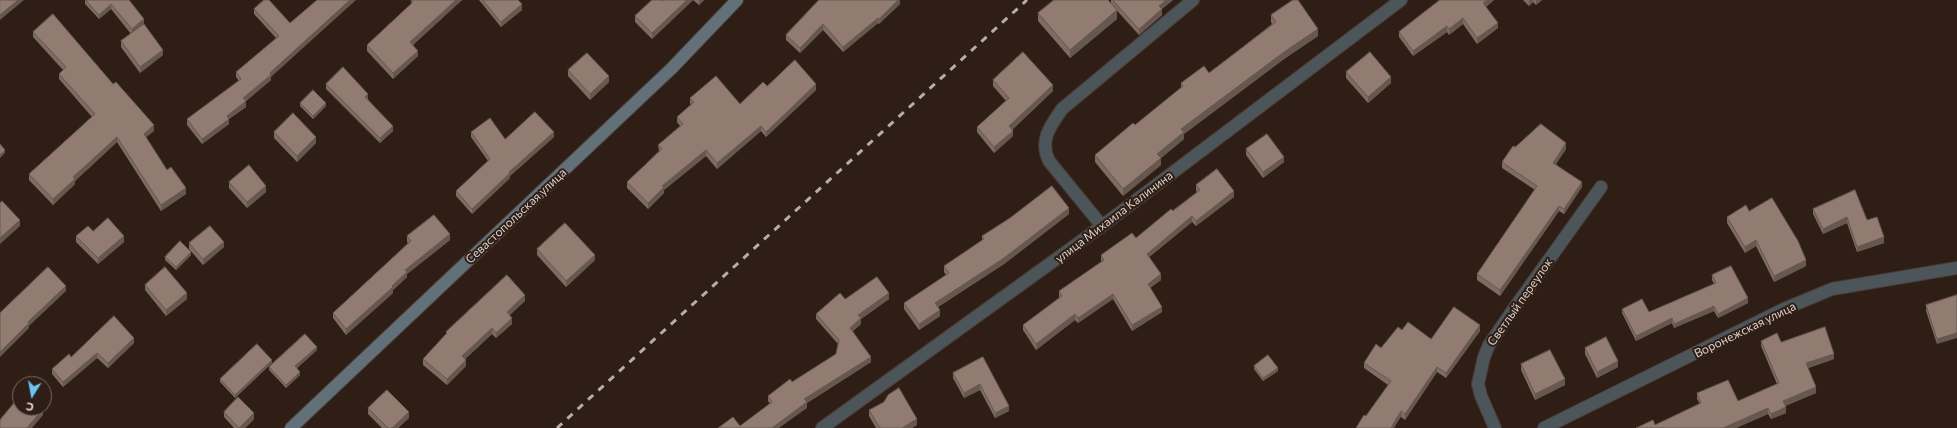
<!DOCTYPE html>
<meta charset="utf-8">
<style>
body{margin:0}
#map{position:relative;width:1957px;height:428px;overflow:hidden;background:#2f1e15;font-family:Commissioner,sans-serif}
canvas{display:block}
.north{position:absolute;left:12px;top:376px;width:40px;height:40px;box-sizing:border-box;background:#2f1e15;border:1px solid #75665e;border-radius:50%;rotate:191deg;font-size:11px;font-weight:700;line-height:16px;text-align:center;color:#ddd1cb}
.north::after{content:'';display:block;margin:auto;width:14px;height:18px;background:#69c4f1;clip-path:polygon(50% 0,100% 100%,50% 72%,0 100%)}
</style>
<div id="map">
<canvas width="1957" height="428"></canvas>
<div class="north">С</div>
</div>
<script>
const ctx = document.querySelector('canvas').getContext('2d');
ctx.lineJoin = 'round';
function strokePath(path, color, width, dash) { ctx.strokeStyle = color; ctx.lineWidth = width; ctx.lineCap = dash ? 'butt' : 'round'; ctx.setLineDash(dash || []); ctx.stroke(path); }
function fill(path, color) { ctx.fillStyle = color; ctx.fill(path, 'evenodd'); }
function drawText(font, color, halo, rows, align = 'center') {
  ctx.font = font + ' Commissioner,sans-serif'; ctx.lineWidth = 4; ctx.setLineDash([]); ctx.textBaseline = 'middle'; ctx.strokeStyle = halo; ctx.fillStyle = color; for (const [text, x, y, turn = 0] of rows) {
    ctx.save(); ctx.translate(x, y); ctx.rotate((+turn || 0) * Math.PI / 180); ctx.textAlign = isNaN(turn) ? turn : align; if (halo) ctx.strokeText(text, 0, 0); ctx.fillText(text, 0, 0); ctx.restore();
  }
}
const street = new Path2D(`
 M1102,226L1049,161C1039,141 1050,126 1062,109L1193,0
 M822,428L1102,226L1401,0
 M1495,428L1481,396L1478,384L1484,357L1489,345L1515,307L1601,187
 M1544,428L1784,309L1832,289L1957,268`);
const secondary = new Path2D(`
 M291,428L672,68L737,0`);
const rail = new Path2D(`
 M557,428L1027,0`);
const wall = new Path2D(`
 M85,0H129L144,23L140,27L163,55L140,73L121,47V41L131,34L111,9L99,19L85,4Z
 M462,0L413,45L418,56L393,79L367,51V45L411,4V1Z
 M479,0H518L522,10L501,27Z
 M663,0H693L652,39L635,22V16Z
 M693,0H704L699,5Z
 M900,0V4L879,24L878,23L843,52L823,30L800,53L786,40V35Z
 M1111,0H1173L1162,9V15L1139,35L1111,4Z
 M1440,0H1494L1486,7L1498,28L1477,44L1463,24L1449,35L1447,32L1413,56L1399,37V32Z
 M1523,0H1542L1536,5L1533,2L1529,6Z
 M254,9L290,23L271,77V80L246,101V107L229,119V124L202,144L187,125V119L239,81L236,77V72L276,38L254,14Z
 M1038,13L1117,19L1070,58L1038,21Z
 M1271,15L1318,36L1284,59L1184,134V139L1161,158V165L1123,196L1095,162V155L1135,125L1181,88V83L1209,73L1272,24L1271,22Z
 M33,32L154,131L146,137L167,170L186,194L161,211L117,142L75,181V184L53,205L29,180V174L92,117L59,79V74L63,70L33,37Z
 M568,70L609,82L590,100L568,76Z
 M1346,72L1391,83L1368,103L1346,78Z
 M993,80L1053,91L1012,130L1013,136L994,153L977,132V127L1006,101L993,86Z
 M326,84L368,98V99L393,131L380,143L326,89Z
 M767,86L816,90L766,137L761,131L717,169L706,156L664,190V193L648,209L627,188V182L659,151L658,145L680,126L677,122V117L691,105L690,103V98L740,104Z
 M300,103L326,106L313,119L300,106Z
 M274,132L316,143L297,162L274,138Z
 M471,132L505,139L554,137L510,176V178L472,214L456,196V191L488,161L471,137Z
 M1515,147L1566,149L1556,164L1582,187L1564,214L1559,211L1500,296L1477,280V274L1535,190L1502,168V162Z
 M1246,149L1284,162L1263,178L1246,155Z
 M229,182L266,192L247,208L229,188Z
 M1196,185L1234,197L1196,226L1192,222L1149,257L1161,280L1150,288L1162,312L1132,331L1113,299L1078,323L1075,320L1036,350L1023,330V325L1060,297H1059V291L1102,262L1101,260V255L1136,238L1197,192L1196,191Z
 M1813,209L1867,220L1884,243L1857,252L1847,223L1823,234L1813,214Z
 M1749,211L1806,266L1774,282L1756,246L1745,253L1727,223V217Z
 M1069,214L1004,264L938,307L940,316L919,330L904,309V303L946,275L944,272V266L982,240V236Z
 M93,231L124,242L98,264L76,242V236Z
 M407,236L450,240L407,274V277L393,290V293L346,335L333,318V313L408,243L407,242Z
 M189,243L224,247L203,265L189,249Z
 M537,249L595,260L566,287L537,255Z
 M191,255L176,270L165,260V257Z
 M1712,275L1748,303L1718,318L1714,311L1674,328L1672,323L1636,341L1622,313V309L1649,312L1714,284L1712,280Z
 M145,285L187,299L166,316L145,290Z
 M1957,295L1937,344L1926,311V305Z
 M845,299H889L861,319V324L853,331L871,362L807,403V408L740,426L770,404L768,401V396L792,382L836,354L838,344L816,319V314Z
 M525,301L509,315L512,324L496,338L492,334L465,359L466,366L447,385L423,365V359L446,334V332Z
 M1402,330L1431,339L1480,331L1446,378L1437,372L1405,420L1401,417L1366,416L1388,385L1364,368V363Z
 M1761,341L1781,342L1834,359L1808,368L1816,393L1785,406L1786,413L1771,419L1768,414L1736,428H1636L1655,425L1700,404L1697,399V393L1738,401L1777,384L1761,346Z
 M134,343L108,368L97,358L63,387L52,374V369L71,357Z
 M1585,348L1618,367L1597,378L1585,354Z
 M317,350L297,368L300,375L286,388L269,370V367Z
 M983,357L1009,411L995,418L980,390L964,398L953,378V373Z
 M272,363L235,398L220,382V379Z
 M1521,364L1565,385L1535,400L1521,370Z
 M1254,366L1278,371L1263,381L1254,369Z
 M368,408L409,418L398,428H382L368,414Z
 M869,410L917,425L912,428H876L869,416Z
 M224,412L254,419L245,428H234L224,417Z`);
const shadedWall = new Path2D(`
 M18,0H24L0,20V15Z
 M350,0H356L271,77V80L246,101V107L229,119V124L202,144V139L243,98Z
 M456,0H462L410,47V42Z
 M687,0H693L652,39V33Z
 M699,0H704L699,5Z
 M898,0H900V4L879,24V19Z
 M1166,0H1173L1159,11V6Z
 M1487,0H1494L1483,9V3Z
 M1529,0H1533V2L1529,6Z
 M1536,0H1542L1536,5Z
 M111,4V9L99,19V15Z
 M522,4V10L501,27V22Z
 M1162,9V15L1139,35V29Z
 M1117,10V19L1070,58V50Z
 M878,18V23L843,52V47Z
 M1463,18V24L1449,35V29Z
 M144,19V23L132,34V29Z
 M1498,23V28L1477,44V38Z
 M823,24V30L800,53V48Z
 M1447,26V32L1413,56V51Z
 M1318,29V36L1284,59L1184,134V139L1161,158V165L1123,196V189L1181,129L1284,52Z
 M163,50V55L140,73V67Z
 M418,51V56L393,79V73Z
 M609,76V82L590,100V94Z
 M1391,77V83L1368,103V97Z
 M816,84V90L766,137V132Z
 M1053,85V91L1009,132V126Z
 M368,94V98L365,101V97Z
 M326,103V106L313,119V116Z
 M154,125V131L144,139V134Z
 M393,126V131L380,143V138Z
 M761,126V131L717,169V163Z
 M1013,131V136L994,153V147Z
 M554,132V137L510,176V178L472,214V209L509,172Z
 M117,137V142L75,181V184L53,205V199L73,177Z
 M316,137V143L297,162V156Z
 M1566,143V149L1553,168V163Z
 M5,150V153L0,158V155Z
 M706,150V156L664,190V193L648,209V203L662,186Z
 M1284,157V162L1263,178V172Z
 M1582,182V187L1564,214V209Z
 M266,186V192L247,208V202Z
 M186,188V194L161,211V205Z
 M1234,191V197L1196,226V221Z
 M1559,206V211L1500,296V290Z
 M1069,208V214L1004,264L935,309V303Z
 M1192,216V222L1147,259V254Z
 M1847,217V223L1823,234V229Z
 M20,220V226L0,244V238Z
 M450,234V240L407,274V277L393,290V293L346,335V329L405,270Z
 M124,236V242L98,264V258Z
 M1884,237V243L1857,252V247Z
 M1756,240V246L1745,253V247Z
 M224,242V247L203,265V259Z
 M191,252V255L176,270V267Z
 M595,255V260L566,287V281Z
 M1806,260V266L1774,282V276Z
 M1161,274V280L1148,289V284Z
 M66,286V291L29,326V328L0,357V352L28,322Z
 M187,293V299L166,316V310Z
 M889,293V299L861,319V324L850,333V328L858,315Z
 M1113,294V299L1078,323V318Z
 M525,295V301L507,318V312Z
 M1748,298V303L1718,318V314Z
 M1714,306V311L1674,328V324Z
 M1162,307V312L1132,331V325Z
 M940,310V316L919,330V324Z
 M1075,314V320L1036,350V344Z
 M512,318V324L496,338V333Z
 M1672,318V323L1636,341V336Z
 M1480,325V331L1446,378V373Z
 M492,328V334L462,362V356Z
 M1957,333V338L1937,344V339Z
 M134,338V343L108,368V363Z
 M317,347V350L295,370V366Z
 M97,353V358L63,387V382Z
 M1834,354V359L1806,369V363Z
 M871,357V362L807,403V408L779,428H772L804,399Z
 M272,360V363L235,398V395Z
 M466,360V366L447,385V379Z
 M1618,361V367L1597,378V372Z
 M1437,367V372L1405,420V414Z
 M1278,368V371L1263,381V378Z
 M300,372V375L286,388V385Z
 M1565,379V385L1535,400V394Z
 M980,384V390L964,398V393Z
 M1816,387V393L1783,407V401Z
 M1009,406V411L995,418V413Z
 M1786,407V413L1771,419V414Z
 M1768,408V414L1736,428H1723Z
 M43,409V415L32,428H27Z
 M1401,411V417L1394,428H1391Z
 M409,412V418L398,428H392Z
 M254,413V419L245,428H239Z
 M917,419V425L912,428H902Z`);
const building = new Path2D(`
 M0,0H18L0,15Z
 M86,0H129L144,19L132,29L111,4L99,15Z
 M264,0H269L290,23L317,0H350L270,73L271,75L243,98L246,101L227,116L229,119L202,139L187,119L241,79L236,72L279,36L254,9Z
 M412,0H456L410,42L418,51L393,73L367,45L413,2L411,1Z
 M483,0H518L522,4L501,22Z
 M652,0H662L663,1V0H687L652,33L635,16Z
 M819,0H898L879,19L878,18L843,47L823,24L800,48L786,35Z
 M1054,0H1108L1117,10L1070,50L1038,13Z
 M1113,0H1166L1159,6L1162,9L1139,29Z
 M1293,0H1298L1318,29L1284,52L1181,129L1184,132L1157,154L1161,158L1123,189L1095,155L1133,123L1135,125L1183,86L1181,83L1204,66L1209,73L1276,22L1271,15Z
 M1440,0H1487L1483,3L1498,23L1477,38L1463,18L1449,29L1447,26L1413,51L1399,32Z
 M53,14L113,84L116,82L154,125L144,134L167,170L171,167L186,188L161,205L117,137L73,177L75,179L53,199L29,174L95,114L59,74L66,67L33,32Z
 M144,24L163,50L140,67L121,41Z
 M1023,52L1053,85L1009,126L1013,131L994,147L977,127L1009,98L993,80Z
 M1370,52L1391,77L1368,97L1346,72Z
 M587,53L609,76L590,94L568,70Z
 M795,60L816,84L766,132L761,126L717,163L706,150L662,186L664,187L648,203L627,182L662,149L658,145L683,124L677,117L694,102L690,98L716,76L740,104L763,82L767,86Z
 M343,67L368,94L365,97L393,126L380,138L326,84Z
 M313,90L326,103L313,116L300,103Z
 M535,112L554,132L509,172L510,173L472,209L456,191L490,159L471,132L490,118L505,139Z
 M293,113L316,137L297,156L274,132Z
 M1541,124L1566,143L1553,163L1582,182L1564,209L1559,206L1500,290L1477,274L1537,186L1502,162L1513,146L1515,147Z
 M1267,134L1284,157L1263,172L1246,149Z
 M0,144L5,150L0,155Z
 M249,165L266,186L247,202L229,182Z
 M1217,169L1234,191L1196,221L1192,216L1147,254L1161,274L1148,284L1162,307L1132,325L1113,294L1078,318L1075,314L1036,344L1023,325L1062,296L1059,291L1104,260L1101,255L1132,233L1136,238L1171,209L1173,211L1200,190L1196,185Z
 M1052,186L1069,208L1004,258L935,303L940,310L919,324L904,303L949,273L944,266L984,239L982,236L1010,218Z
 M1855,190L1867,220L1877,217L1884,237L1857,247L1847,217L1823,229L1813,209Z
 M1772,198L1798,241L1806,260L1774,276L1756,240L1745,247L1727,217L1746,205L1749,211Z
 M2,201L20,220L0,238V203Z
 M434,215L450,234L405,270L407,272L392,286L393,287L346,329L333,313L411,241L407,236Z
 M108,218L124,236L98,258L76,236L88,226L93,231Z
 M565,223L595,255L566,281L537,249Z
 M210,226L224,242L203,259L189,243Z
 M180,241L191,252L176,267L165,257Z
 M1731,266L1748,298L1718,314L1714,306L1674,324L1672,318L1636,336L1622,309L1642,299L1649,312L1716,283L1712,275Z
 M48,267L66,286L28,322L29,323L0,352V313Z
 M165,267L187,293L166,310L145,285Z
 M507,275L525,295L507,312L512,318L496,333L492,328L462,356L466,360L447,379L423,359L447,333L446,332Z
 M877,277L889,293L858,315L861,318L850,328L871,357L804,399L807,402L772,428H718L733,417L740,426L772,402L768,396L790,379L792,382L836,354L839,340L816,314L840,293L845,299Z
 M1957,295V333L1937,339L1926,305Z
 M1454,307L1480,325L1446,373L1437,367L1405,414L1401,411L1391,428H1356L1364,415L1366,416L1391,381L1364,363L1376,344L1381,348L1398,327L1402,330L1408,322L1431,339Z
 M114,316L134,338L108,363L97,353L63,382L52,369L69,354L71,357Z
 M1825,327L1834,354L1806,363L1816,387L1783,401L1786,407L1771,414L1768,408L1723,428H1636L1653,420L1655,425L1701,403L1697,393L1728,380L1738,401L1779,383L1761,341L1777,333L1781,342Z
 M305,334L317,347L295,366L300,372L286,385L269,367Z
 M1606,337L1618,361L1597,372L1585,348Z
 M257,344L272,360L235,395L220,379Z
 M1550,350L1565,379L1535,394L1521,364Z
 M1268,355L1278,368L1263,378L1254,366Z
 M983,357L1009,406L995,413L980,384L964,393L953,373Z
 M899,388L917,419L902,428H880L869,410L884,402L888,395Z
 M387,390L409,412L392,428H388L368,408Z
 M20,396V408H41L43,409L27,428H0V420Z
 M238,397L254,413L239,428L224,412Z`);
const streetNames = [
 ["Севастопольская улица",516,216,-43],
 ["улица Михаила Калинина",1114,217,-37],
 ["Светлый переулок",1520,302,-55],
 ["Воронежская улица",1745,330,-26]
];
strokePath(street, '#4b3b32', 14);
strokePath(secondary, '#4b3b32', 14);
strokePath(street, '#4c555a', 12);
strokePath(secondary, '#627179', 12);
strokePath(rail, '#baada7', 3, [7, 7]);
fill(wall, '#7e6b61');
fill(shadedWall, '#66574f');
fill(building, '#927c71');
strokePath(building, '#66574f', 1);
drawText('12px', '#ddd1cb', '#2f1e15', streetNames);
</script>
